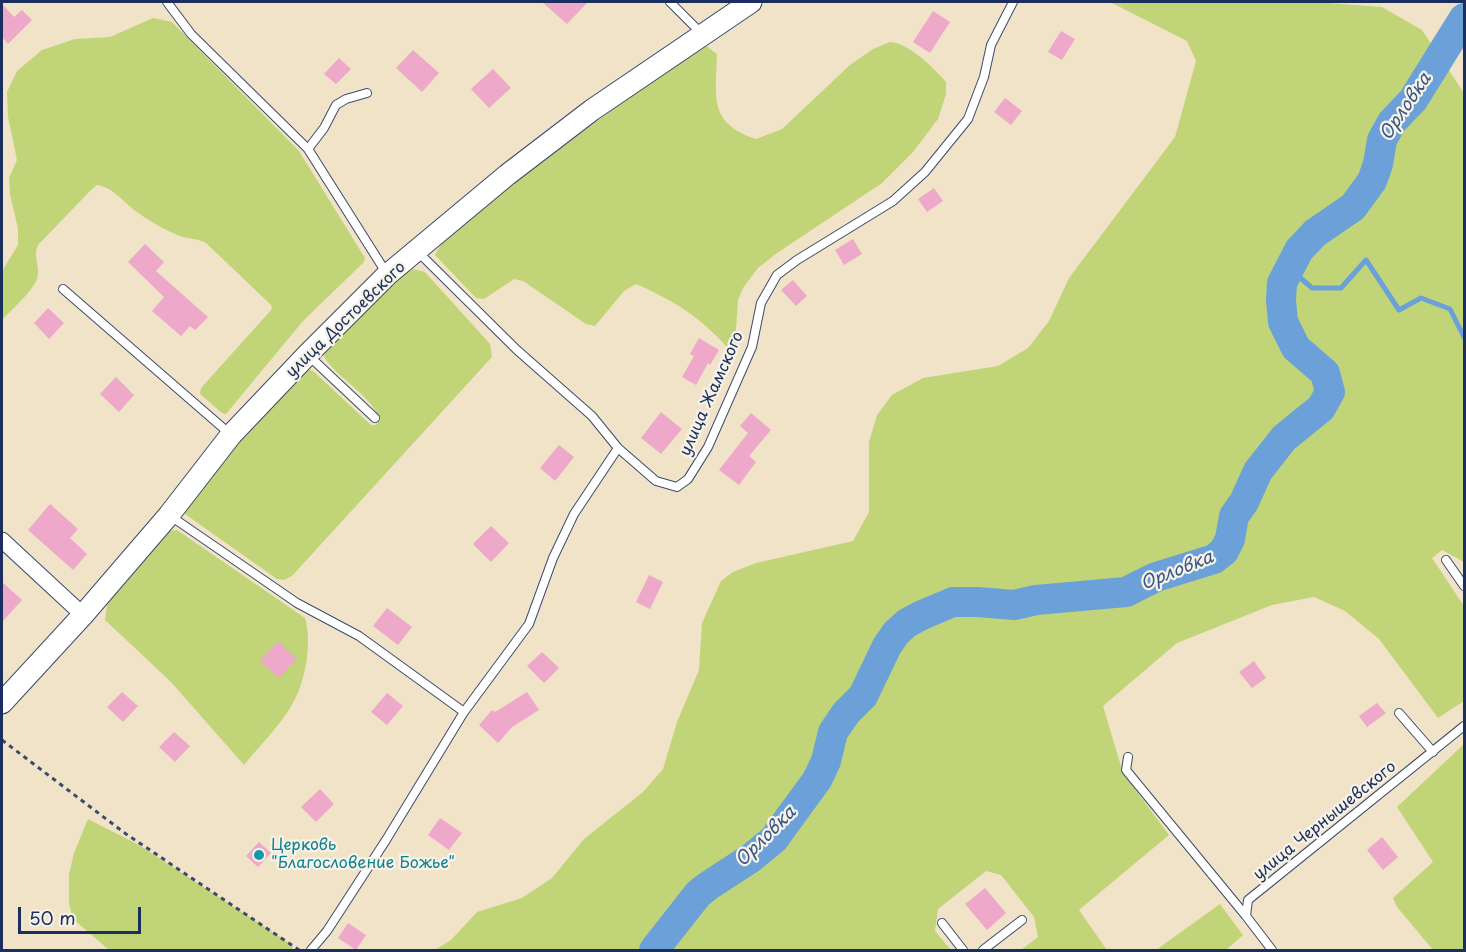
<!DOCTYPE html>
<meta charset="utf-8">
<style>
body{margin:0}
#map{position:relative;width:1466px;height:952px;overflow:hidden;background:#f1e3c8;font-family:"Playpen Sans",sans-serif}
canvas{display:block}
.frame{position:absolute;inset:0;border:3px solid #1b2f5e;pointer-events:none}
.scale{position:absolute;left:18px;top:907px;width:123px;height:27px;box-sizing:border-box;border:3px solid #1b2f5e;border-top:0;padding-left:8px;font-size:18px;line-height:21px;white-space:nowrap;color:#1b2f5e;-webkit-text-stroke:4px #f7f3e8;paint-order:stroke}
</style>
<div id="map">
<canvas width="1466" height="952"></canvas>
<div class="frame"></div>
<div class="scale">50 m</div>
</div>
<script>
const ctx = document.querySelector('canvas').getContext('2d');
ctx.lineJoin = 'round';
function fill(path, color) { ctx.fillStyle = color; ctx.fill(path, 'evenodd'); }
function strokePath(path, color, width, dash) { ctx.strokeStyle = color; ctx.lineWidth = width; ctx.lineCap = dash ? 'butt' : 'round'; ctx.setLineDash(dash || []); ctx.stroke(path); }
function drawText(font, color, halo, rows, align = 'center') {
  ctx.font = font + ' "Playpen Sans",sans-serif'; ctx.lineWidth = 4.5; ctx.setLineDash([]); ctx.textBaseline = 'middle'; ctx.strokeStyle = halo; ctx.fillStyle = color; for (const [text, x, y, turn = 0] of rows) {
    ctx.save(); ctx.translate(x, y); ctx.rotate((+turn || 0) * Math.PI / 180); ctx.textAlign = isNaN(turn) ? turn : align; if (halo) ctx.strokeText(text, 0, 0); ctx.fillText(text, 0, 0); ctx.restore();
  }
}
const green = new Path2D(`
 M1110,2H1315L1382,7L1422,30L1464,93V562L1442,550L1432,558L1464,606V701L1438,718L1379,639L1345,611L1314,597L1272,605L1177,643L1103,706L1123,773L1169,835L1079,910L1107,950H1021L1038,937L1034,917L1001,875L986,871L938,909L935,931L951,950H435L451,940L477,912L522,898L552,878L584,839L643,792L663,769L677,722L699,670L702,623L721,581L733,572L756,563L853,541L869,512V442L877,415L892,395L923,378L998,366L1028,348L1049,321L1069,278L1175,137L1196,61L1187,41Z
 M153,18L172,22L299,151L365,258L364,262L303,321L226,414L222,413L200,394L201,388L272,309L271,305L206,243C199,239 191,239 183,237C168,232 149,221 137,212C124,203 113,187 97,185L91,190L38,245C33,258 39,262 38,274C38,287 11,310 2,320V271L18,245V229L10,194L9,178L17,160L8,117L7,92L17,71L42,50L75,39L110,37Z
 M890,42C909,43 934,68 946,82V94L938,119L913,152L882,183L777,253L758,268L743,288L738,300L735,343L732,347H727C700,317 673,300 636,284L624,291L595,326L586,324L523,281L514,279L484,299L476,298L435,255C447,230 476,214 498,196C565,143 634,94 705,45L717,54C716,97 708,123 756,139L782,129L850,65L873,49Z
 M413,269L425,272L490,344L492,357L292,576L284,580L277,579L185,514L184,507L187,500L299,373L308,369L313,371L371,425H376L380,421C374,397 338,379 324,357L325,353L402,275Z
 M177,530L305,618C312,641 306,678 295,699C284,722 260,745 244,765L171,682L105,620L107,605L113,592L166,531Z
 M1464,744V950H1433L1397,907L1393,898L1433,862L1397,807Z
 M88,819L139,845L277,935L289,943L294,950H109L73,919L69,903V874L74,853Z
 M1220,904L1243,935L1226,950H1156Z`);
const stream = new Path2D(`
 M1289,268L1312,288H1341L1366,260L1399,310L1421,298L1450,309L1464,337`);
const river = new Path2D(`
 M654,950L698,894L708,886L751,858L774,839L787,821L817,780L826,761L833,732L846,713L863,696L887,646L896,633L907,623L922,615L953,602H978L1014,605L1036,600L1126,592L1156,577L1214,559L1224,551L1230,539L1234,516L1244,502L1258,471L1284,438L1321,408L1330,392L1325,373L1296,348L1283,322L1281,300L1282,283L1299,250L1315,233L1353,207L1372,181L1378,164L1382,140L1392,122L1413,100L1464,18`);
const building = new Path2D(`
 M542,2H588L567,24Z
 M2,4L14,17L22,10L32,20L8,44L2,37Z
 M933,11L950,22L930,53L913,42Z
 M1061,31L1075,39L1062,60L1048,52Z
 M413,50L439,73L422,92L396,68Z
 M339,58L351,69L336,84L324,74Z
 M493,69L511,88L489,108L471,89Z
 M1005,98L1022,111L1011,125L994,112Z
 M934,188L943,201L927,212L918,199Z
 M853,239L862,254L844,265L835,250Z
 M145,244L164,262L156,271L208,317L195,330L190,326L181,336L152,311L164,297L128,262Z
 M793,280L807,296L796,306L781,290Z
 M48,308L64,323L49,339L34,323Z
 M699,338L719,350L710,365L708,363L696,385L682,377L694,356L690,354Z
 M116,377L134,395L119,412L100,394Z
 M661,412L682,429L661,454L641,438Z
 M751,413L771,430L749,456L756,462L739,485L719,470L748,433L740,426Z
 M559,445L574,457L555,481L540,468Z
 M50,504L78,529L70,538L87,554L73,570L28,530Z
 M491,526L509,543L491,562L473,544Z
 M649,575L663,582L650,609L636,602Z
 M2,582L22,600L2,622Z
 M387,608L412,627L398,645L373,626Z
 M278,641L297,659L279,678L260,661Z
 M542,652L559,668L544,683L527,666Z
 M1254,661L1266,678L1252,688L1239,672Z
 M122,692L138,706L123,722L107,707Z
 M527,692L539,710L512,727L498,743L479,725L492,710L495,712Z
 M387,693L403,706L387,725L371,712Z
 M1377,703L1386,713L1367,727L1359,716Z
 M174,732L190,746L175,762L159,747Z
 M320,789L334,804L316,822L301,807Z
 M440,818L462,833L449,850L428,835Z
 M1382,837L1398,857L1383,870L1367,850Z
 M259,842L271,853L258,867L246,856Z
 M985,888L1006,913L987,930L965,904Z
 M348,923L366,935L356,950L338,938Z`);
const path = new Path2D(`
 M2,740L126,834L299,950`);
const service = new Path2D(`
 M167,2L191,34L308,149L387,274
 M670,2L701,33
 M308,149L324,128L336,105L346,99L367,93
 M418,252L517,350L592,416L618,448
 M63,289L230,434
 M308,355L375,418
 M169,515L297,603L359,636L464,712
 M1446,560L1464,586
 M1399,713L1433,752
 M1128,757L1126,770L1246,916
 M942,923L963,950
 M311,950L327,931L386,840L464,712L529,624L553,558L574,514L618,448L656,481L677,487L688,479L708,447L752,347L761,303L777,275L797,260L893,201L925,172L968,119L984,77L991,45L1013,2
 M983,950L1022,920
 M1272,950L1246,916L1248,900L1464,726`);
const minor = new Path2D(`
 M2,540L83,615`);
const secondary = new Path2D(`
 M2,703L83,615L169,515L231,435L308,354L387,275L507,175L592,110L751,2`);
const markers = [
 [259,855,6,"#0f9aa8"]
];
const streetNames = [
 ["улица Достоевского",346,320,-44],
 ["улица Жамского",712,394,-66],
 ["улица Чернышевского",1325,821,-39]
];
const cultureNames = [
 ["Церковь",271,846],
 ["\"Благословение Божье\"",271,864]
];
const waterNames = [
 ["Орловка",1406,107,-56],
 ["Орловка",1177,571,-22],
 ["Орловка",766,837,-45]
];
fill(green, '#c1d578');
strokePath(stream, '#6ba1d8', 5);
strokePath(river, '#6ba1d8', 30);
fill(building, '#eda8ca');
strokePath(service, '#3b4a6e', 10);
strokePath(minor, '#3b4a6e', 17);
strokePath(secondary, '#3b4a6e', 23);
strokePath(path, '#3b4a6e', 3, [4.5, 4.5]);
strokePath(service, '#fff', 8);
strokePath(minor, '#fff', 15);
strokePath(secondary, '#fff', 21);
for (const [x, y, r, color] of markers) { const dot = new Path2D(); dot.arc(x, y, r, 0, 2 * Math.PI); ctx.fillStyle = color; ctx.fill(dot); strokePath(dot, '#f7f3e8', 2); }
drawText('16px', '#1b2f5e', '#f7f3e8', streetNames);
drawText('16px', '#0d838f', '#f7f3e8', cultureNames, 'left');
drawText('italic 18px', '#375789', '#f7f3e8', waterNames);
</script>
